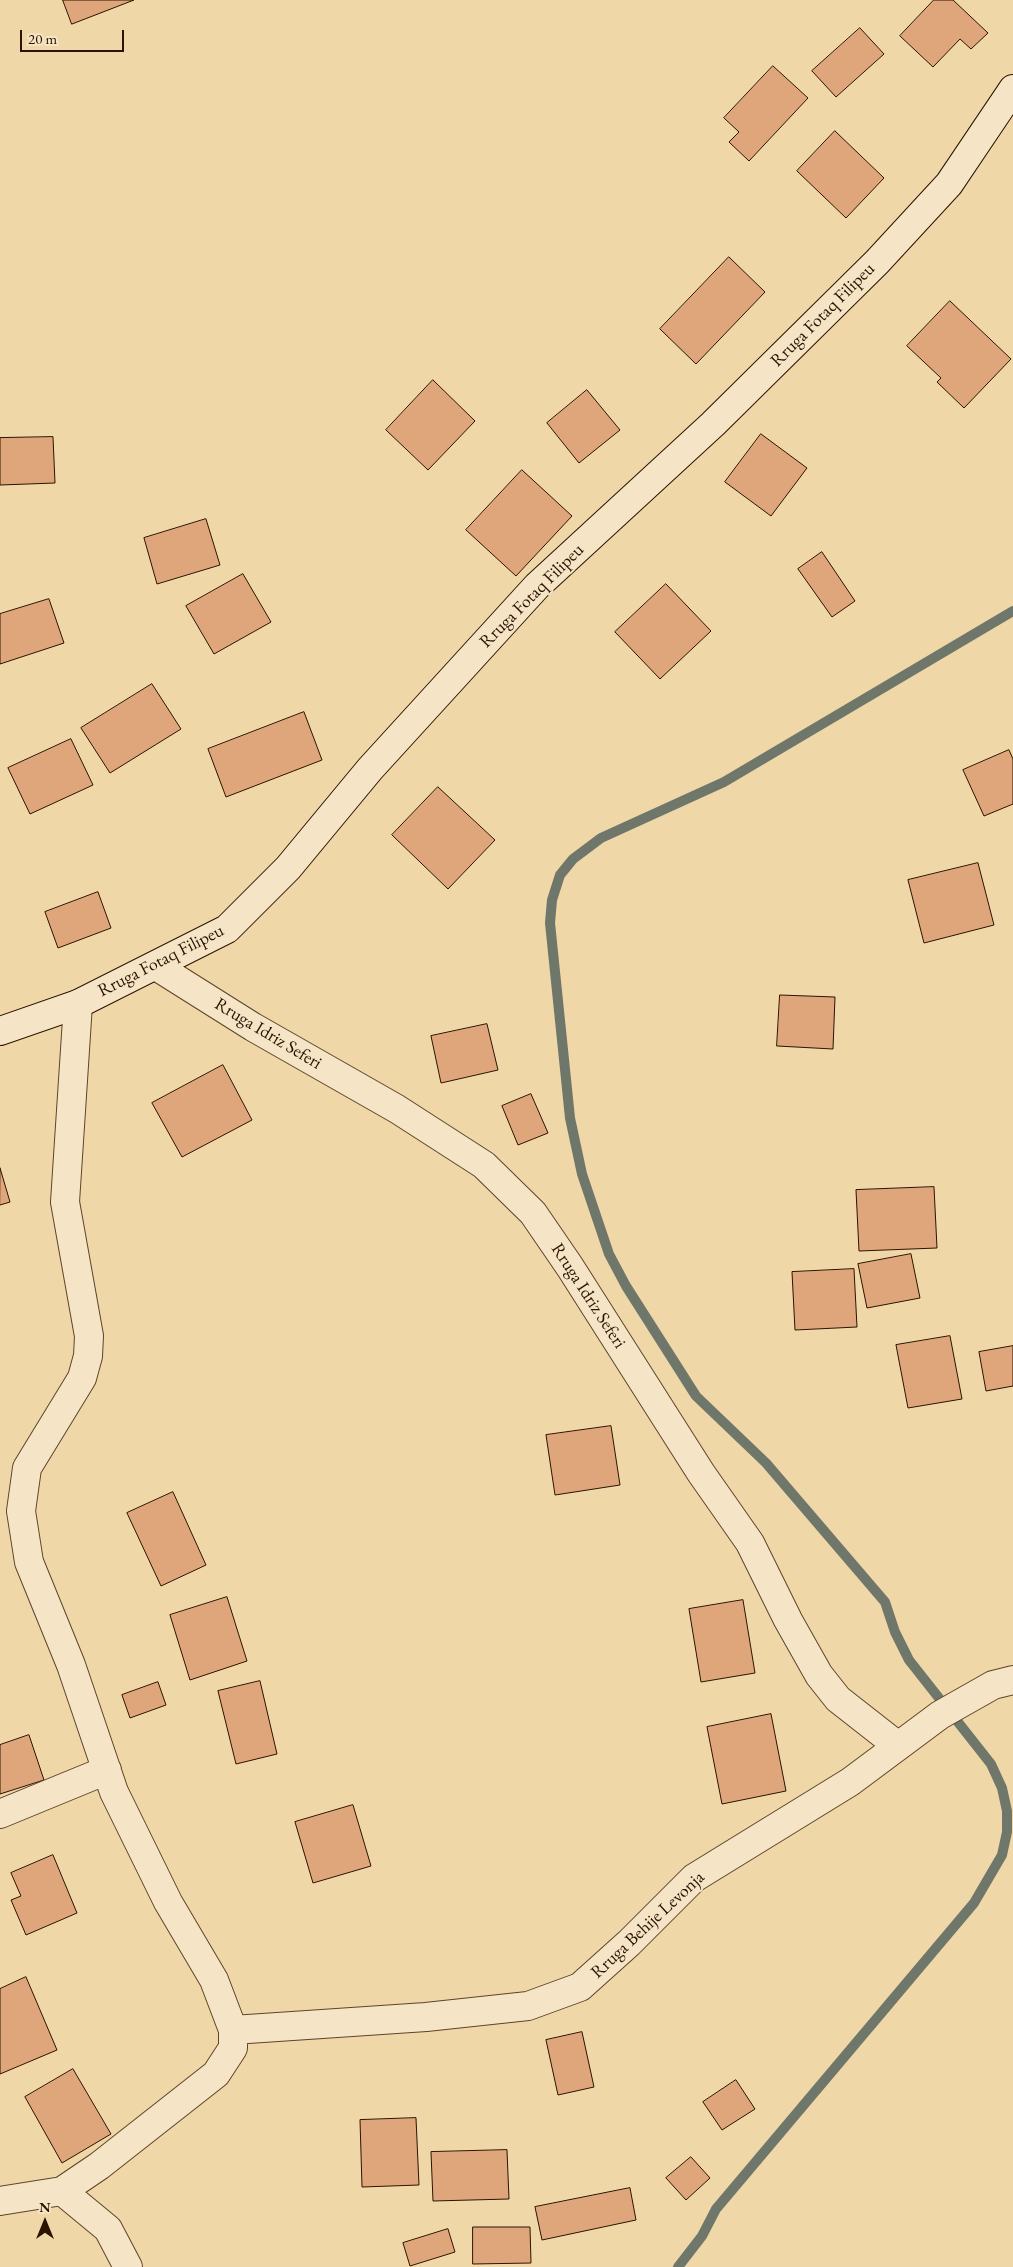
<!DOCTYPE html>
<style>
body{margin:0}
#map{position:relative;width:1013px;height:2267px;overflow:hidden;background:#f0d7a8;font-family:"EB Garamond",serif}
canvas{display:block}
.north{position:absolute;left:20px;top:2197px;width:50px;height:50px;-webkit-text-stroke:4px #f5e5c6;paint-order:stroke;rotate:0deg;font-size:14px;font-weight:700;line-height:20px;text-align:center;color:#2b1301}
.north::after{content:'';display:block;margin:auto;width:18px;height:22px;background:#2b1301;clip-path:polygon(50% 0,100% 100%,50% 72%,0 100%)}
.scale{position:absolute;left:20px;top:30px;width:104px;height:22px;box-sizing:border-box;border:2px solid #2b1301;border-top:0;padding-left:6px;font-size:15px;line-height:18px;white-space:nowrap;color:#2b1301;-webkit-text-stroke:4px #f5e5c6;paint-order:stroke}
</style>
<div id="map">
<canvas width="1013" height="2267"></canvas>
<div class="north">N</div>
<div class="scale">20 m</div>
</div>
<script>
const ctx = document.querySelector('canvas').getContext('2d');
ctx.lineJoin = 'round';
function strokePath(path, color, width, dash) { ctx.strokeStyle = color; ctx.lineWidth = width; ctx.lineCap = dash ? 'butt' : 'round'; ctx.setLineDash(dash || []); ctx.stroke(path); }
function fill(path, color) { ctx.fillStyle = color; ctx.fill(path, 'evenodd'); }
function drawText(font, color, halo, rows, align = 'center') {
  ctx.font = font + ' "EB Garamond",serif'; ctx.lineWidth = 4; ctx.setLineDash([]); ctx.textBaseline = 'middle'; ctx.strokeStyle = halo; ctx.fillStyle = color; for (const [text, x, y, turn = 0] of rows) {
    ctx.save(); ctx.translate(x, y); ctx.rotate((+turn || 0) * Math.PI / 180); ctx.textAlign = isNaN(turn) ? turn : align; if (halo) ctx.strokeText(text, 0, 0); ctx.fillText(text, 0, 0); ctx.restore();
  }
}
const stream = new Path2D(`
 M678,2267L702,2236L716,2209L974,1903L1002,1855L1007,1832V1811L1002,1788L991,1764L909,1660L895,1632L885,1602L766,1463L696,1396L626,1286L609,1254L582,1174L570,1118L550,923L552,900L560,875L573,859L601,838L724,782L1013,611`);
const building = new Path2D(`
 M63,0H134L72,24Z
 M934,0H953L988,33L971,49L960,39L933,67L900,36Z
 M860,28L884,54L836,97L812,71Z
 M773,66L808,98L749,161L729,142L739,132L724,118Z
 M835,131L884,178L846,218L797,171Z
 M729,257L765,292L696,364L660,329Z
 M950,301L1011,359L964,408L937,382L941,378L907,346Z
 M433,380L475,421L428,470L386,430Z
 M587,390L620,430L579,463L547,423Z
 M761,434L807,468L771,516L725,482Z
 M53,437L55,483L0,485V438Z
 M522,470L572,516L516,576L466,530Z
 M206,519L220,565L157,584L144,538Z
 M822,552L855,601L832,617L798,569Z
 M243,574L271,622L214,654L186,606Z
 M666,584L711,631L660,679L615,632Z
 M49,599L64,643L0,664V614Z
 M152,684L181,729L110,773L81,728Z
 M304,712L322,760L226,797L208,749Z
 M71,739L93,785L30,814L8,768Z
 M1009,750L1013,759V804L984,816L963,770Z
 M438,787L495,840L448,889L392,835Z
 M978,863L994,925L924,943L908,880Z
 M98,892L111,928L58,948L45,912Z
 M780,995L835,997L833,1049L777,1046Z
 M487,1024L498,1070L441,1083L431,1036Z
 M223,1065L252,1120L182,1157L152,1103Z
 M531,1094L548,1133L518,1145L502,1106Z
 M0,1168L10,1202L0,1205Z
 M934,1187L937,1248L859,1251L856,1190Z
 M911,1254L920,1298L867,1308L858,1264Z
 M854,1269L857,1327L795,1330L792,1272Z
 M950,1336L962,1399L908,1408L896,1345Z
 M1013,1346V1386L986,1391L979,1352Z
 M611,1426L620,1485L555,1495L546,1435Z
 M173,1492L206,1565L161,1586L127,1513Z
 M227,1597L247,1661L190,1680L170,1615Z
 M743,1600L755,1673L701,1682L689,1609Z
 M260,1681L277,1754L236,1764L218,1691Z
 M158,1682L166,1705L130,1718L122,1695Z
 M771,1714L786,1791L722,1804L707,1727Z
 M29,1735L44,1780L0,1794V1745Z
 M353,1805L371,1866L313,1883L295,1822Z
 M53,1855L77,1913L26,1935L11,1900L21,1896L11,1873Z
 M26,1977L57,2050L0,2074V1989Z
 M582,2032L594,2087L558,2095L546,2040Z
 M73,2069L111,2134L62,2163L25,2097Z
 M736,2080L755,2109L722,2130L703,2102Z
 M416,2118L419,2185L362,2187L360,2120Z
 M507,2150L509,2199L433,2201L431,2152Z
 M691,2157L710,2178L686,2200L666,2178Z
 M630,2188L636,2220L542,2240L535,2207Z
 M473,2227H530L531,2263L473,2264Z
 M448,2229L455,2252L410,2266L403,2243Z`);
const street = new Path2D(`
 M156,966L253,1027L397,1109L484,1165L533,1213L570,1267L701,1473L750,1543L788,1620L819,1675L838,1699L898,1746
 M0,1814L107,1770
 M233,2030L426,2017L528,2006L580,1987L629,1943L694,1878L850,1782L940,1715L993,1685L1013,1680
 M62,2191L108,2229L128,2267
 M0,2201L62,2191L99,2166L216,2074L233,2048V2030L214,1980L168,1902L114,1792L71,1665L29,1562L21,1511L27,1468L82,1378L88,1356L89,1336L65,1202L78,1004`);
const secondary = new Path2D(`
 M0,1031L78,1004L227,929L288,868L370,769L537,586L713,424L877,262L949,184L1013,89`);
const streetNames = [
 ["Rruga Fotaq Filipeu",823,315,-45],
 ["Rruga Fotaq Filipeu",532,596,-45],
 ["Rruga Fotaq Filipeu",161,961,-27],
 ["Rruga Idriz Seferi",268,1034,31],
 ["Rruga Idriz Seferi",588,1296,57],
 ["Rruga Behije Levonja",648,1925,-43]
];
strokePath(stream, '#6f766a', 10);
fill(building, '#e0a67b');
strokePath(building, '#2b1301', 1);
strokePath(street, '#5c442b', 30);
strokePath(secondary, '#2b1301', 30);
strokePath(street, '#f5e5c6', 28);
strokePath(secondary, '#f5e5c6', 28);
drawText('18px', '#2b1301', '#f5e5c6', streetNames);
</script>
